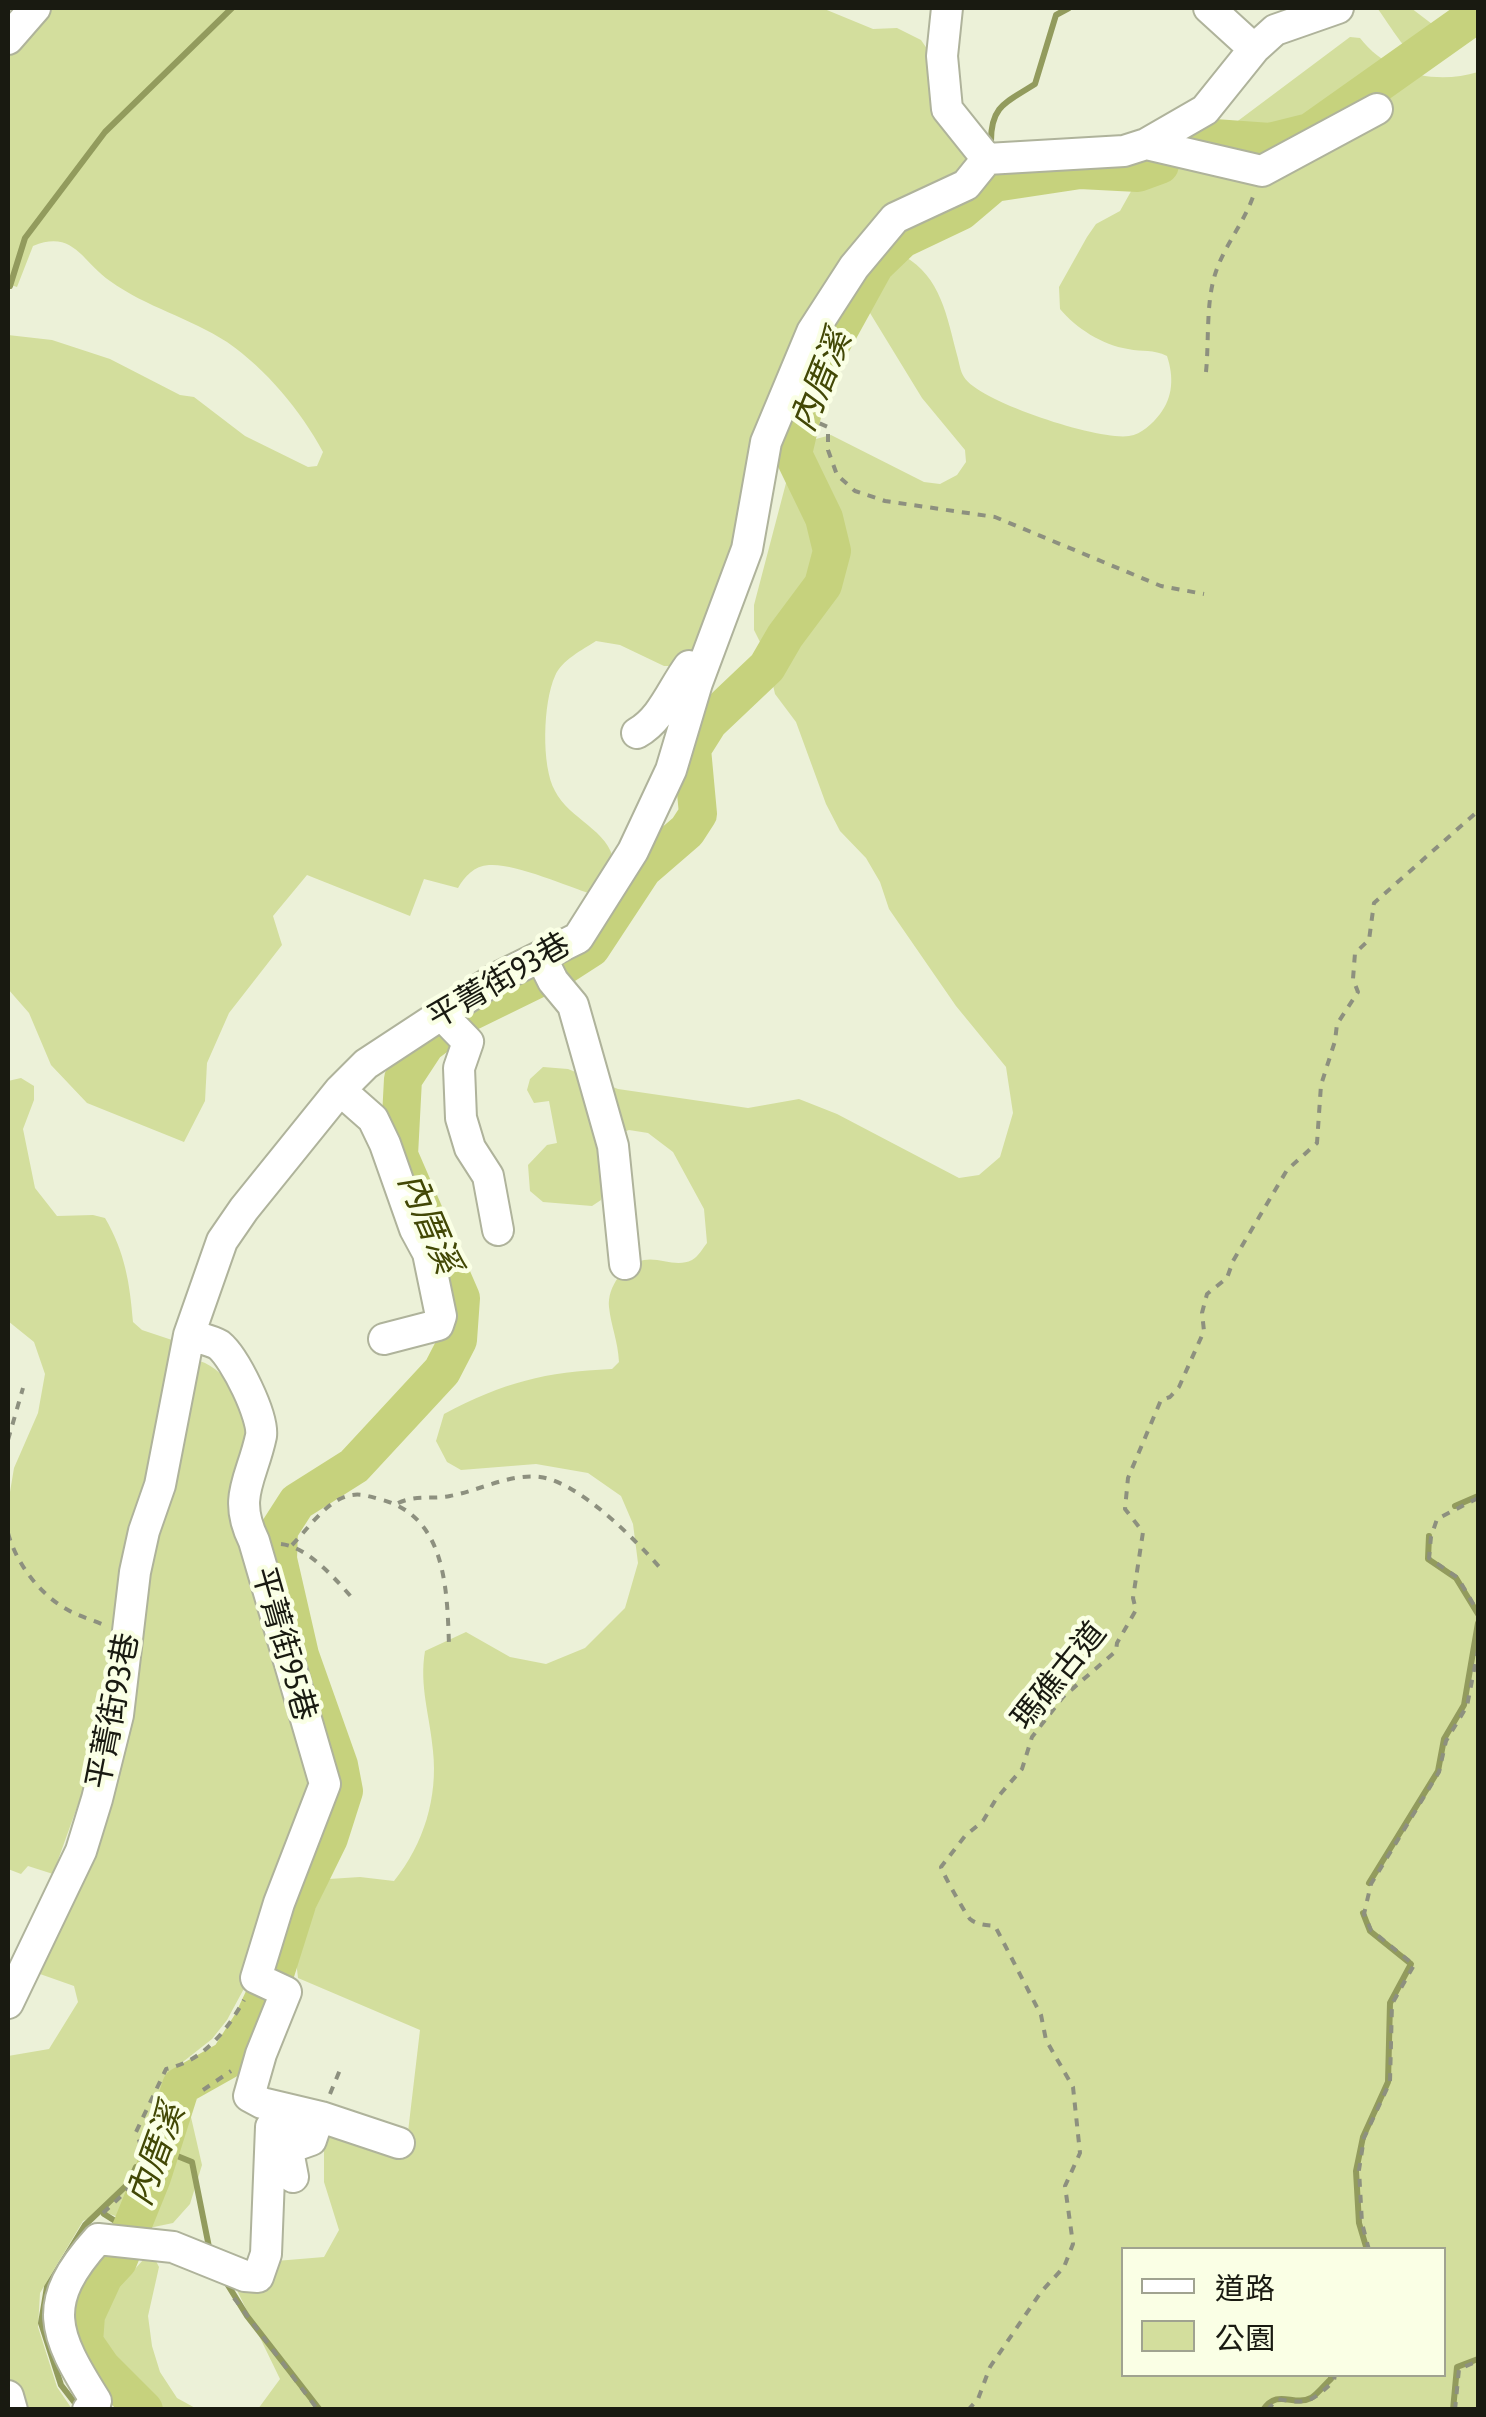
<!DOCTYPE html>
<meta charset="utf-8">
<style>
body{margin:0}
#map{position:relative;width:1486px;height:2417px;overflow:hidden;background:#ecf1d8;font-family:"Asap Condensed","Noto Sans TC",sans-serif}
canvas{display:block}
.frame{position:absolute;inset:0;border:10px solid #191a11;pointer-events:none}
.legend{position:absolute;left:1121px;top:2247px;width:325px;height:130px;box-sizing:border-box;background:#faffe5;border:2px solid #a0a390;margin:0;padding:12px 18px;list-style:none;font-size:30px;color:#191a11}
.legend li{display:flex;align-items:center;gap:20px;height:50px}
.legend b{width:50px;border:2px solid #a0a390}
</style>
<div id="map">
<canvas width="1486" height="2417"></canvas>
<div class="frame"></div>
<ul class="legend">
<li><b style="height:12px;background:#fff"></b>道路</li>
<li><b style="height:28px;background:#d3de9d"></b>公園</li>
</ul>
</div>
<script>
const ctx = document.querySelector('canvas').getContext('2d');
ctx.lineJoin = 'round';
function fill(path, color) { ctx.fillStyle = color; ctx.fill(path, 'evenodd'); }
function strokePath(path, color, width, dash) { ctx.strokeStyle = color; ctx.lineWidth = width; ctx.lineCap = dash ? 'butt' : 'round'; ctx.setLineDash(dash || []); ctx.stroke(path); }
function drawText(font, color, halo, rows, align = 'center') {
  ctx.font = font + ' "Asap Condensed","Noto Sans TC",sans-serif'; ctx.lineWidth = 9; ctx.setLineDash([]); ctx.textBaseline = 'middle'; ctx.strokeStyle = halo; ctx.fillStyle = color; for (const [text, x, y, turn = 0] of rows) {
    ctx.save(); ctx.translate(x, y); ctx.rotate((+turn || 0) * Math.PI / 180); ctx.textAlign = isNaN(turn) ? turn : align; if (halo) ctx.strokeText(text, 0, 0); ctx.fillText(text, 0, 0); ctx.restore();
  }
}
const green = new Path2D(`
 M41,8H822L873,29L897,28L921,40L932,56L974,165L849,264L749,503L703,642L676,666H664L620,645L596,641C582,650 562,660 555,676C543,702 541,766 555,791C569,819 609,830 614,862L592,894C566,886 515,863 489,865C474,866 465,876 458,888L424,879L410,916L307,875L273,916L282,945L229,1013L207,1063L205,1101L184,1142L87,1103L51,1065L29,1013L8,989V335L52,340L110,359L180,395L194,397L245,436L308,467L317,466L323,452C301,411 266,369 227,342C190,318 146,307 110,281C82,262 74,229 33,246L17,287L8,284V50Z
 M1377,8H1411L1432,24L1446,25L1462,18L1472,8H1478V35C1463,47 1432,68 1412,53C1401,46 1386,19 1377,8Z
 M1350,37L1360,38C1388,74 1435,85 1478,72V2409H258L280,2379L233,2282L276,2261L324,2257L339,2230L324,2182V2126L406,2149L420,2030L298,1978L295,1952L329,1879L360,1877L394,1881C424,1844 438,1797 433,1751C430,1716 419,1686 425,1651L466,1632L510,1657L546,1664L585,1648L625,1608L638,1563L633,1524L621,1496L588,1473L536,1464L461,1470L447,1462L436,1441L444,1414C504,1382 545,1372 612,1369L619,1362C618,1341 611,1326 609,1307C607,1287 624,1264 644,1260C660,1257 676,1268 692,1260C698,1257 703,1248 707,1243L704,1209L673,1152L648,1133L629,1130L601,1140C598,1162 606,1179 601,1200L592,1206L543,1202L530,1191L528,1165L547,1145L557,1143L549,1101L534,1103L527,1090L530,1079L543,1067L568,1069L618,1089L748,1108L799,1099L837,1114L959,1178L979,1175L1000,1157L1013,1113L1006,1067L956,1006L889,909L880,882L866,858L840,831L826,804L796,722L775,694L766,654L754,630V605L791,464L812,440L831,435L924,482L940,484L957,475L966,462L965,450L922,398L870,313C868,291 882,263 904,256C941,277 947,317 957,355C959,361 960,371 964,377C979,402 1100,441 1129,436C1142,434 1152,424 1160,414C1173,397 1174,377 1167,356C1153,349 1143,352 1128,349C1102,345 1076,328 1060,309L1059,287L1087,237L1096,224L1120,211L1134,186L1175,168ZM1124,2250H1444V2374H1124Z
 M21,1078L34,1086V1100L23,1129L35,1188L57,1216L93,1215L105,1218C125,1252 130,1284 133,1322L142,1330L175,1341L118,1649L90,1771L53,1874L28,1866L21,1874L8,1869V1504L14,1468L38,1413L45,1374L34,1342L8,1321V1081Z
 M194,1360C224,1363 251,1410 248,1439C245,1462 228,1485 229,1508C229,1527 241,1543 250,1559L313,1793L247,1983L227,2020L212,2039L179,2065L202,2165L190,2204L173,2223L149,2228L104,2212L83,2221L40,2293L38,2327L57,2387L72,2409L8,2410V2056L49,2049L78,2002L74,1986L40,1974L42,1948L145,1568Z
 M143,2260L156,2261L159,2267L148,2316L152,2346L160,2372L177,2398L197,2409H150L109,2361L92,2333L97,2311Z`);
const stream = new Path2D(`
 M991,141C991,105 1007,102 1035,84L1056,15L1069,8
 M994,183V172
 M10,286L25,238L105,132L232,8
 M1455,1506L1478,1496
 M1429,1536L1428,1559L1456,1578L1478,1614
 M1369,1883L1438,1771L1444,1739L1464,1705L1478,1623
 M1363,1913L1370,1931L1411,1964L1390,2003L1388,2082L1363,2137L1356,2171L1359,2223L1367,2250
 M147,2152L160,2149L192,2162L210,2252
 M104,2214L128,2229
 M226,2282L247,2316L320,2410
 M78,2407L61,2385L41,2323L47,2287L85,2225L129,2183L136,2167
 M1263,2410C1278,2388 1293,2407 1311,2398C1318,2394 1325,2384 1331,2379V2374
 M1453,2410L1457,2367L1478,2359`);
const river = new Path2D(`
 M1185,145L1200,137L1270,142L1310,132L1478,13
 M144,2410L102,2368L84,2342L86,2315L104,2276L118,2261L152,2177L181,2086L229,2059L252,2023L275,1974L298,1901L329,1838L344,1791L339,1765L300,1655L278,1559L279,1530L297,1502L354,1466L442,1371L458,1340L461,1298L399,1155L403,1079L426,1044L466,1014L560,968L591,948L643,869L687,831L698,814L692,749L709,722L767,667L785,636L823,585L832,551L824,518L793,454L803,411L827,352L875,265L902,239L961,211L994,183L1080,170L1138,173L1160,165`);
const path = new Path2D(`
 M1206,372C1209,342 1206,307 1214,278C1222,248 1244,224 1254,194
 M805,417L828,427V450L837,475L855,491L885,501L995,517L1161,586L1204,594
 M8,1440L23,1388
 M1478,1498L1437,1519L1431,1537L1429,1558L1458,1578L1478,1612
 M398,1503C419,1494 429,1500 450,1496C478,1491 511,1473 540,1477C579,1482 636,1540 661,1569
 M8,1533C16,1563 40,1595 68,1610C80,1617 94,1620 106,1626
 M281,1544C309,1547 337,1581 355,1601
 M292,1545C306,1531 323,1506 342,1498C356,1492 365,1495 379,1499C446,1515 447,1588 449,1645
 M203,2090L231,2071
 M330,2094L342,2065
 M103,2213C129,2189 153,2170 136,2132L166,2069C203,2061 226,2032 244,2000
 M1369,2250L1362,2223L1359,2170L1364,2138L1390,2082L1392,2004L1414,1965L1371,1930L1364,1914L1371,1884L1439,1772L1446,1741L1467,1706L1478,1650
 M234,2298L318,2410
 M968,2410L978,2399L990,2367L1041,2292L1064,2267L1073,2244L1065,2186L1080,2153L1073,2087L1046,2040L1041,2015L995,1926C986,1925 977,1925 970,1919C966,1915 942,1872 941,1867L965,1836L983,1821L996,1799L1022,1769L1032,1737L1063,1697L1116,1651L1117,1643L1136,1610L1133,1598L1143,1532L1125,1509L1128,1478L1161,1400L1170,1397L1179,1387L1204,1331L1202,1313L1207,1294L1227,1278L1233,1261L1287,1170L1317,1143L1321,1085L1335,1041L1337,1024L1358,992L1353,979L1355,953L1369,940L1374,903L1478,811
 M1267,2410L1278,2399C1309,2405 1312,2401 1334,2381L1335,2374
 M1455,2410L1459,2369L1478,2361`);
const minor = new Path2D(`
 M947,8L942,56L947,109L987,159
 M1209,8L1254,49
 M8,39L35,8
 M1146,144L1262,171L1377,109
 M637,733C662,719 672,689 689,666L696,680
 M541,957L553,981L573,1005L613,1146L625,1264
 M440,1013L468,1042L459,1068L461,1118L470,1148L488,1176L498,1230
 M340,1090L373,1119L385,1144L415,1229L428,1253L441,1316L438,1325L384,1339
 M189,1335C198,1338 211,1340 219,1345C235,1358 264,1417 261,1436C252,1479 232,1497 254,1541L325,1784L279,1903L256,1978L286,1992L261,2054L249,2096L262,2103L321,2117L399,2143
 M8,2003L81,1851L97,1799L118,1715L135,1572L144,1531L160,1485L189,1335L222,1241L244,1209L340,1090L366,1064L497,978L578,938L633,851L671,770L697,683L747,549L766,442L812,332L854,267L895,218L966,185L987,159L1124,151L1146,144L1205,110L1254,49L1275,30L1338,8
 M8,2396L12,2410
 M88,2410L96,2401C53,2333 40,2303 98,2239L173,2247L245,2276L258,2277L266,2254L271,2127L291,2125L315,2128L311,2140L294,2146L289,2156L293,2177`);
const streetNames = [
 ["平菁街93巷",499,981,-30],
 ["平菁街95巷",284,1644,74],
 ["瑪礁古道",1059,1676,-51],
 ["平菁街93巷",113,1711,-79]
];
const waterNames = [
 ["內厝溪",821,381,-68],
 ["內厝溪",429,1223,67],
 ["內厝溪",156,2155,-70]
];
fill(green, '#d3de9d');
strokePath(stream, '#929b5d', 6);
strokePath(river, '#c6d27d', 38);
strokePath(minor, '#afb39b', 34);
strokePath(path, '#8d907f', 4, [8, 8]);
strokePath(minor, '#fff', 30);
drawText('32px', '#191a11', '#faffe5', streetNames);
drawText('italic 35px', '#424805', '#faffe5', waterNames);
</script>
